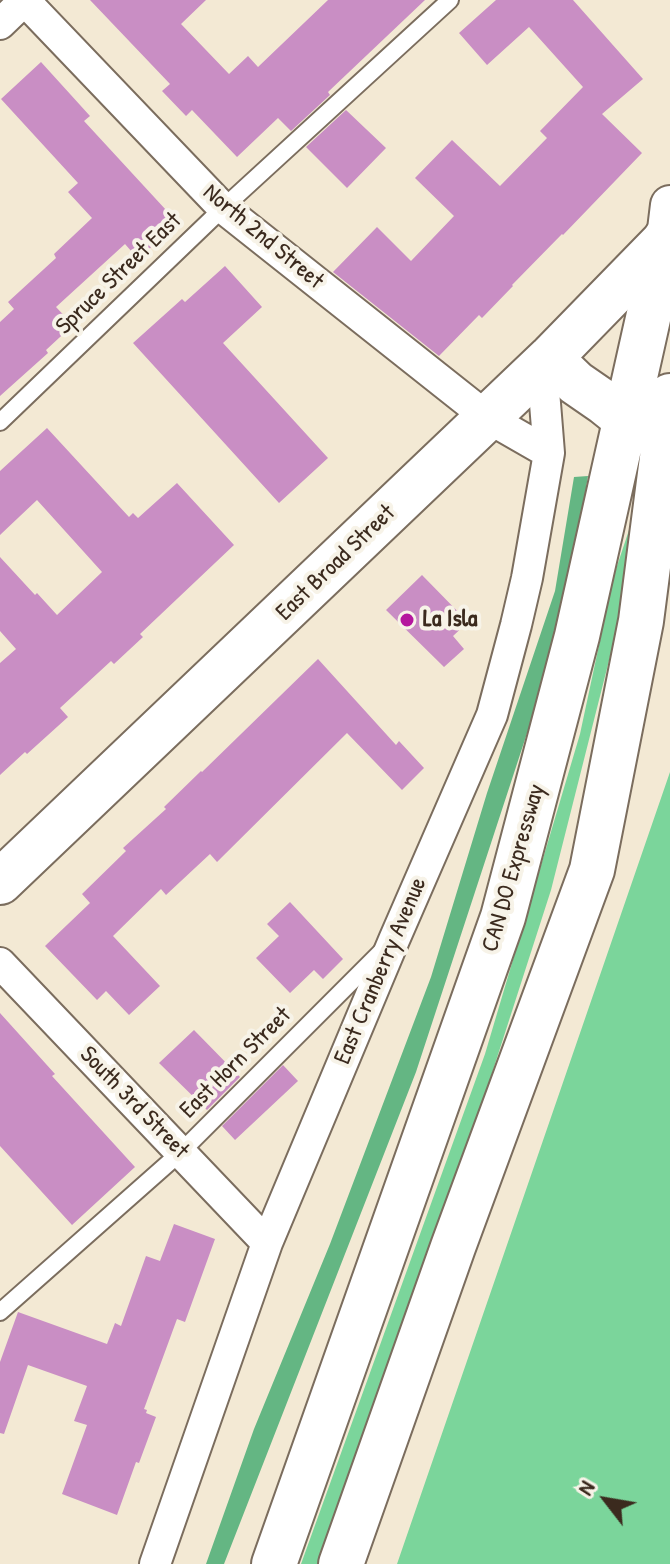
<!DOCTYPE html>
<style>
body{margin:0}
#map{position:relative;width:670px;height:1564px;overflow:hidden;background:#f3e9d4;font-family:"Patrick Hand",sans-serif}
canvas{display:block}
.north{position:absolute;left:566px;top:1460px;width:80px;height:80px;-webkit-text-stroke:6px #f7f3e8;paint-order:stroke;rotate:301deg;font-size:22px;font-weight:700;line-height:32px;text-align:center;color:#3b2a1e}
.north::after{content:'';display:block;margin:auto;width:28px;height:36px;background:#3b2a1e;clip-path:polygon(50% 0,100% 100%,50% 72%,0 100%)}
</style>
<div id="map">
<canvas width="670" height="1564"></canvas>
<div class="north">N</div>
</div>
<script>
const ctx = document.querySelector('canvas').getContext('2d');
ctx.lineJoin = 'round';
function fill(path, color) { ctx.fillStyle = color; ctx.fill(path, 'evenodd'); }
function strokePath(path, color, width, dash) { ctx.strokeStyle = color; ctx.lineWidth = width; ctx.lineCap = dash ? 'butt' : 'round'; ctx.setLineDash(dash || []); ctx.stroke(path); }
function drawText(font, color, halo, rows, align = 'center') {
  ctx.font = font + ' "Patrick Hand",sans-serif'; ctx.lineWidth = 8; ctx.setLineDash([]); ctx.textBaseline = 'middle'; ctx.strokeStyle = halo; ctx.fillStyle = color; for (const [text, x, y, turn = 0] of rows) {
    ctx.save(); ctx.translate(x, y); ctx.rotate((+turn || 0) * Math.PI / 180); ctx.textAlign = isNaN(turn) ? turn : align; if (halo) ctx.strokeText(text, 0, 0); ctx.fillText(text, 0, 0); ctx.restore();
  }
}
const green = new Path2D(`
 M636,509L620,617L551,890L475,1126L319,1564H301L485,1054L580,734L614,575Z
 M670,772V1564H397Z`);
const forest = new Path2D(`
 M588,476L574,561L533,715L416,1072L224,1564H206L254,1429L330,1244L431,977L487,793L555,591L574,477Z`);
const building = new Path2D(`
 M90,0H206L181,24L229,74L248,56L258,67L328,0H425L328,92L330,95L291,131L278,118L237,157L192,110L186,116L162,91L170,84Z
 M496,0H573L643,79L602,114L642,153L563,235L562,234L512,285L513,286L482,318L479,315L439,356L333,272L377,227L411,261L454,216L415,178L452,140L500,186L547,138L540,131L583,87L529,27L487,65L459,33Z
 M41,62L90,116L84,121L178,223L138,259L125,244L56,307L73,325L46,350L48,353L0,396V322L14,309L8,302L56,258L54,254L92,218L68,192L78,183L1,99Z
 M346,110L386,148L347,188L306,147Z
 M225,266L262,307L223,343L328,458L279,503L133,343L182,299L185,302Z
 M47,428L129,517L133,513L138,518L177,483L234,545L140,634L143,637L114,664L111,661L60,708L68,717L27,754L25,752L0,775V663L16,649L0,631V557L35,595L37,593L57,615L102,572L37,500L0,535V471Z
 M422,575L468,622L453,636L464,649L444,667L386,610Z
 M318,659L396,745L399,741L424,768L402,790L347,733L217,862L210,854L166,895L161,889L113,936L160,986L129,1015L106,991L97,1000L45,946L90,903L82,894L126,851L123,848L166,809L164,807L201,771L202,772Z
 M290,902L343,959L323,979L314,970L290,993L256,958L279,936L267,924Z
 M0,1013L55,1074L52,1076L135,1167L72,1225L0,1146Z
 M194,1030L240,1077L207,1110L159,1063Z
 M283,1065L298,1081L235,1140L222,1126Z
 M174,1224L215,1239L185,1322L177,1319L144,1409L147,1410L146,1413L156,1417L139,1463L136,1462L117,1515L62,1494L87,1425L74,1421L87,1386L28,1365L4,1434L0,1433V1362L18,1312L107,1344L115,1323L121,1326L146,1256L160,1261Z`);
const service = new Path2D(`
 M0,422L223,208L450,0
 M0,1312L181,1152L382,951`);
const minor = new Path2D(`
 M24,0L223,208L488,418L549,453
 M0,24L25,0
 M0,963L267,1243
 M155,1564L267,1243L394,940L492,715L516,625L527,578L549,453L542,366`);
const tertiary = new Path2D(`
 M666,238L670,205`);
const primary = new Path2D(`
 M274,1564L503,917L577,636L666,238
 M341,1564L453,1247L592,870L641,621L670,396`);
const trunk = new Path2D(`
 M550,358L576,383L605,403L625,419
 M0,882L550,358L670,235`);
const markers = [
 [407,620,8,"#b5179e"]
];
const streetNames = [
 ["North 2nd Street",263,237,40],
 ["Spruce Street East",119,274,-44],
 ["East Broad Street",336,563,-44],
 ["CAN DO Expressway",514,868,-74],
 ["East Cranberry Avenue",381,971,-67],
 ["East Horn Street",236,1063,-45],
 ["South 3rd Street",134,1103,46]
];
const poiNames = [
 ["La Isla",423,620]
];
fill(green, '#7bd59b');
fill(forest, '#64b683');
fill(building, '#c98ec4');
strokePath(service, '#7b6d5e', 20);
strokePath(minor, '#7b6d5e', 34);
strokePath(tertiary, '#7b6d5e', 42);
strokePath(primary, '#7b6d5e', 48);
strokePath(trunk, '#7b6d5e', 48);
strokePath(service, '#fff', 16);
strokePath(minor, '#fff', 30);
strokePath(tertiary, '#fff', 38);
strokePath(primary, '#fff', 44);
strokePath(trunk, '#fff', 44);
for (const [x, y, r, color] of markers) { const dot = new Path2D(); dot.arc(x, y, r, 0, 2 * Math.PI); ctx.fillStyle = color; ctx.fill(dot); strokePath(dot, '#f7f3e8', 3); }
drawText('24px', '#3b2a1e', '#f7f3e8', streetNames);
drawText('bold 24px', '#3b2a1e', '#f7f3e8', poiNames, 'left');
</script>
